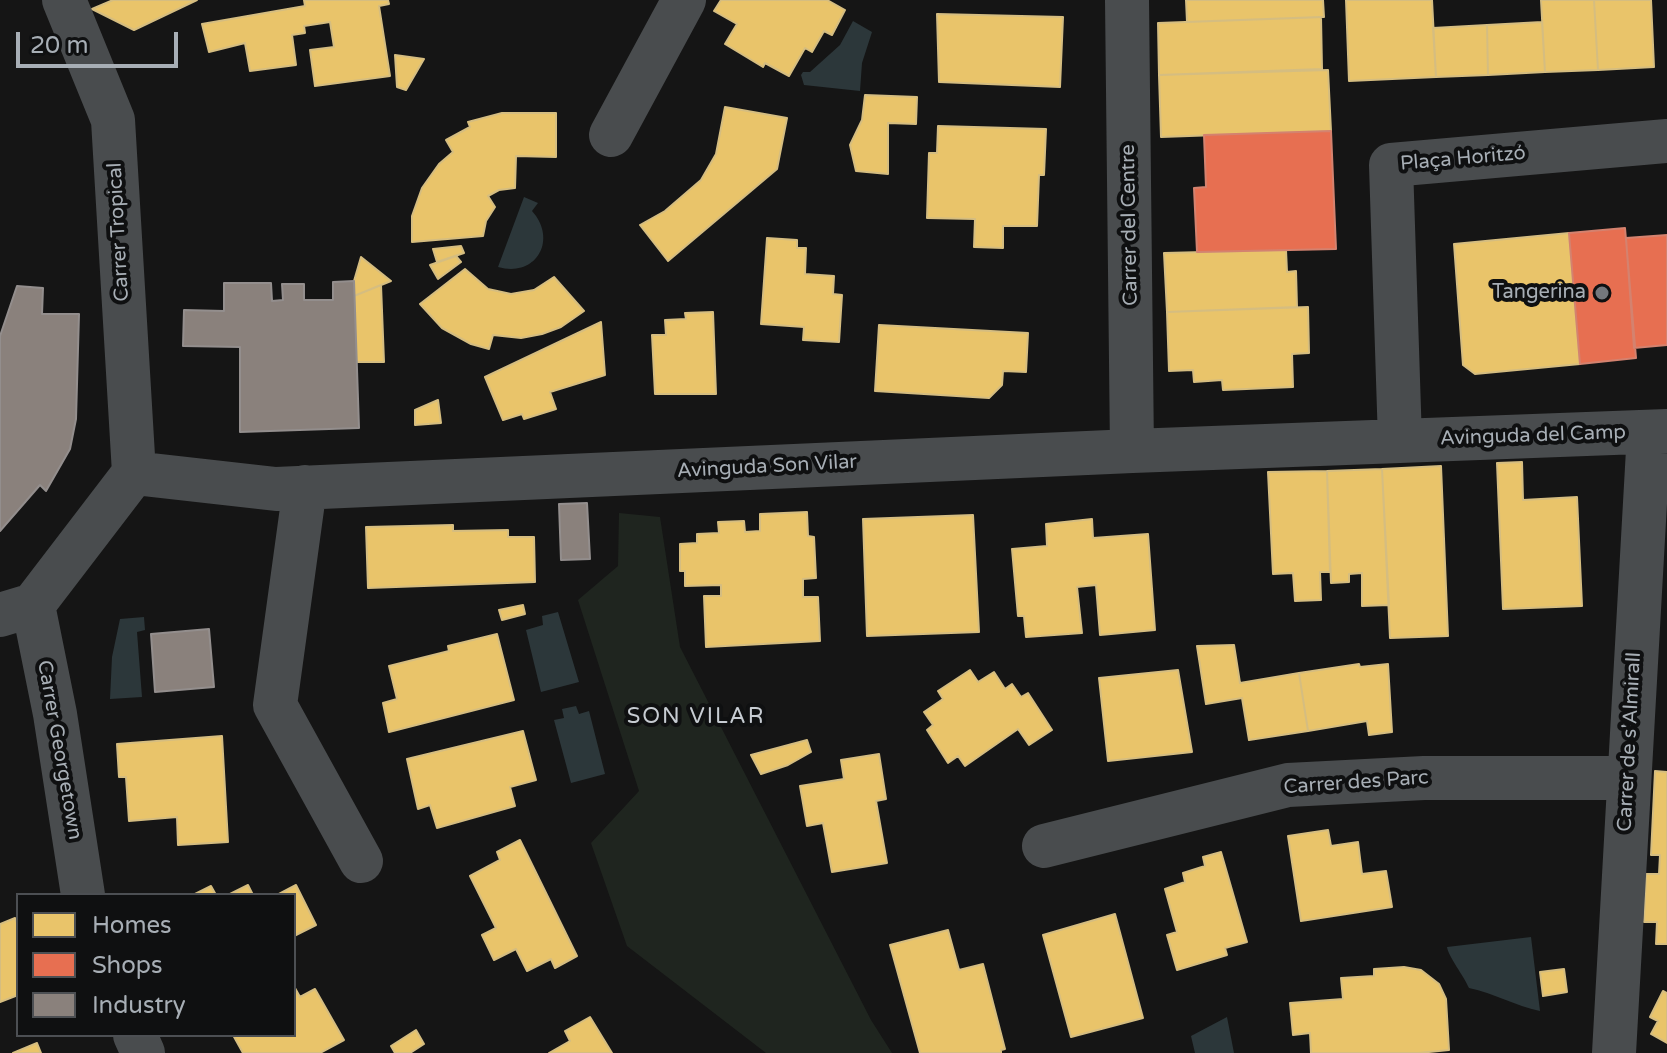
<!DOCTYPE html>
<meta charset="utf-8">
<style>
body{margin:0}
#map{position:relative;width:1667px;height:1053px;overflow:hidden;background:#151515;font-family:"Varela Round",sans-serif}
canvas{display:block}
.legend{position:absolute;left:16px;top:893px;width:280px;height:144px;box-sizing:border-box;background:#0f1011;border:2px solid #4c4f53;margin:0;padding:10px 14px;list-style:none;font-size:24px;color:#a7aeb5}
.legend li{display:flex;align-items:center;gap:16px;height:40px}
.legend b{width:40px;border:2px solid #4c4f53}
.scale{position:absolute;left:16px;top:32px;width:162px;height:36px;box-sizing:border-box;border:4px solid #a7aeb5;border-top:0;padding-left:10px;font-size:24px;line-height:28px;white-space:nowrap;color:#a7aeb5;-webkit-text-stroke:6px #0f1011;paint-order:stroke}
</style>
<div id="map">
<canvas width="1667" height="1053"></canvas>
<ul class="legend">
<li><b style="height:22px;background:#e9c46a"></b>Homes</li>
<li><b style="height:22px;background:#e76f51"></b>Shops</li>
<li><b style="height:22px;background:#8a817c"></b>Industry</li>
</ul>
<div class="scale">20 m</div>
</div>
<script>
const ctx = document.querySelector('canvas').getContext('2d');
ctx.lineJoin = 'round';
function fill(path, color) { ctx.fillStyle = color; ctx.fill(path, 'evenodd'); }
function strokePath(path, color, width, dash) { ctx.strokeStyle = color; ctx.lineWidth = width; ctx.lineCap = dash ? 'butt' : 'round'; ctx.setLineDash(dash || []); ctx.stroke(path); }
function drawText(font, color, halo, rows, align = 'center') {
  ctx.font = font + ' "Varela Round",sans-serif'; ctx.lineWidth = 8; ctx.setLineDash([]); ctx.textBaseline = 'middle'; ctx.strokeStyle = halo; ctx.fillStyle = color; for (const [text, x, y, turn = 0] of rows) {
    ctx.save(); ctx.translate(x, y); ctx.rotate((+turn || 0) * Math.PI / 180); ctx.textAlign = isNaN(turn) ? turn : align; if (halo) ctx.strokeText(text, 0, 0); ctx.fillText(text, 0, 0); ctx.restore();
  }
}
const green = new Path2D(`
 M619,513L660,517L680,647L871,1020L892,1053H766L627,946L591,843L639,791L578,600L618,566Z`);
const water = new Path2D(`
 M853,21L872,32L862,63L860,91L804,85L801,75L803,72H810L840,45Z
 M524,197L538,203L532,211C558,240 536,278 498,267Z
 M558,612L579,682L541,692L526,630L543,625L542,616Z
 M144,617L145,630L137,632L142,697L110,699L112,657L120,619Z
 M576,706L579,714L589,711L605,774L571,783L554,720L564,718L562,709Z
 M1531,937L1540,1011C1515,1006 1494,993 1469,988C1464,976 1448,956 1447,947Z
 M1227,1017L1234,1053H1195L1191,1036Z`);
const homes = new Path2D(`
 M113,0H197L134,30L92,9Z
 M304,0H388L389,4L379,6L390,76L315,86L310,50L334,47L330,22L304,26L305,33L292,35L296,65L250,71L245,43L209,52L202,24L305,6Z
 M721,0H827L845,10L832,35L824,31L812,52L805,48L789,76L765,63L763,67L725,44L737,24L714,11Z
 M1186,0H1323L1324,17L1187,22Z
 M1346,0H1432L1436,77L1349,81Z
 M1541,0H1594L1598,70L1545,72Z
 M1594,0H1651L1654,67L1598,70Z
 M937,14L1063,17L1060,87L939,82Z
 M1321,17L1322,69L1159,75L1158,23Z
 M1542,22L1545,72L1488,75L1487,25Z
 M1487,25L1488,75L1436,77L1433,28Z
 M395,55L424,59L406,90L397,87Z
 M1328,70L1331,131L1161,137L1159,75Z
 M865,95L917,97L916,124L888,123V174L856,171L850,145L862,120Z
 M725,107L787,118L777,169L668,261L640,225L665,211L701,180L716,154Z
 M502,113H556V157L516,156L515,188L499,190L488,196L495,207L486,221L483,236L412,242V216L422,188L439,164L453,152L446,140L470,127L468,122Z
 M938,126L1046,129L1044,175H1039L1037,226H1003V248L974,247L975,219L927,218L929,153H937Z
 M1569,233L1580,364L1475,374L1463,365L1454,244Z
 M767,238L797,240V248H806L805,274L834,276L833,294L842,295L839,342L803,340L804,327L761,324Z
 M461,246L464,253L437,262L433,249Z
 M1286,250L1287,272L1296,271L1297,307L1167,312L1164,253Z
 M456,256L461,262L438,279L430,265Z
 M361,257L391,281L354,296V281Z
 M465,269L488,289L511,294L534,290L554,277L584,311L561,327L542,334L521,338L493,335L489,349L471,344L442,328L420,304Z
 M381,285L384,362H355L354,296Z
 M1308,307L1309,353L1292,354L1293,387L1223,390L1222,380L1194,382L1193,370L1169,371L1167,312Z
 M713,312L716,394H655L652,335H666L665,320L686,319L685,313Z
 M601,322L605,375L550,392L556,409L524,419L522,414L503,420L485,377Z
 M879,325L1028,333L1026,372L1003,371L1002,385L989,398L875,391Z
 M438,400L441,423L415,425V410Z
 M1522,462L1523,500L1577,497L1582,606L1503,609L1497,463Z
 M1441,466L1448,636L1390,638L1382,469Z
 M1382,469L1389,605L1362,606V573L1349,574V582L1331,583L1327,471Z
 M1327,471L1330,572H1320L1321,600L1295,601L1293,573L1273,574L1268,472Z
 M807,512L808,536L814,537L816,578L803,579V597H818L820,641L706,647L704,596H721V585L685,586V571H680V544L697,543V534L719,533L718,522L744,521L745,532L760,531V514Z
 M973,515L979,632L867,636L863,519Z
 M1092,519L1093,538L1148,534L1155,630L1100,635L1096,585L1077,587L1082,633L1026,637L1024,616H1018L1012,549L1047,546L1046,524Z
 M453,525V531L508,530V537H534L535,582L368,588L366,527Z
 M523,605L525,614L502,620L499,610Z
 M497,634L514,700L389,732L383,703L397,699L389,666L449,651L448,646Z
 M1234,645L1240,683L1299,673L1308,731L1249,740L1242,698L1206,704L1197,646Z
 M1359,664L1360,667L1388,664L1392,732L1369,735L1367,721L1308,731L1299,673Z
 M970,670L978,682L994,672L1005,689L1012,684L1021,697L1028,693L1052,730L1029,745L1018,729L965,766L958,756L948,763L927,730L933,725L924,712L943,699L938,691Z
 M1178,670L1192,752L1108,761L1099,678Z
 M523,731L536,780L510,787L515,806L437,828L430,805L418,809L407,759Z
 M222,736L228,842L178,845L177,817L129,821L126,777H119L117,744Z
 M807,740L811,752L788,765L761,774L751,755Z
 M879,754L886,799L876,801L887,863L832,872L823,823L807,826L800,786L844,779L841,760Z
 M1655,771L1667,772V944H1656L1657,922H1644L1646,874H1659L1660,855H1651Z
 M1328,830L1331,846L1358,842L1362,874L1386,871L1392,907L1301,921L1288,836Z
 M520,840L577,956L555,968L551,959L527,971L516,949L494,960L482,935L496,928L470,876L500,860L497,852Z
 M1221,852L1247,942L1225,948L1227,955L1177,970L1167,935L1177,932L1165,889L1185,882L1183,873L1205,866L1203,857Z
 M248,885L253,895H228Z
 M296,885L316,925L294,936V895H277Z
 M211,886L216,895H193Z
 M1115,914L1143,1018L1071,1037L1043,935Z
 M15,918L18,925V995L0,1002V924Z
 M948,930L959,970L983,964L1005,1049L1001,1050V1053H920L890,945Z
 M1404,967L1421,970L1439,984L1446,999L1449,1050L1419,1053H1311L1310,1033L1293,1035L1290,1003L1343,999L1341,978L1374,976V969Z
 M1564,969L1567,992L1543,996L1540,972Z
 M295,988L300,997L315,989L344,1040L320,1053H243L233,1035H294Z
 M1663,991L1667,993V1043L1651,1034L1658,1021L1650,1017Z
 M590,1017L612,1053H549L570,1041L565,1031Z
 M416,1030L424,1044L410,1053H395L391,1046Z
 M37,1043L41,1053H13Z`);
const shops = new Path2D(`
 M1331,131L1336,249L1197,252L1194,188L1206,187L1204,135Z
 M1625,228L1636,358L1580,364L1569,233Z
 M1667,235V345L1634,348L1626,238Z`);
const industry = new Path2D(`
 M354,281L359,428L240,432V347L183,346L184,310L224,311V283H271L272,301L283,300L282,284H304V300H333V282Z
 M17,286L43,288L42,314H79L76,419L70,449L46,491L40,485L0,531V336Z
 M587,503L590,559L561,560L559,504Z
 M209,629L214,687L155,692L151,634Z`);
const minor = new Path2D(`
 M64,0L113,120L134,473
 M1127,0L1132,451
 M611,135L684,0
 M1400,441L1391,165L1667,141
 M134,473L276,489L1132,451L1667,431
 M305,487L275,705L361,861
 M33,605L55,714L83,895
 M0,615L33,605L134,473
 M1044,846L1288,785L1424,778H1628
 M135,1035L143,1053
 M1614,1053L1649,432`);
const markers = [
 [1602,293,8,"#74787d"]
];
const streetNames = [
 ["Plaça Horitzó",1463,159,-5],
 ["Carrer del Centre",1130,225,-91],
 ["Carrer Tropical",119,232,-93],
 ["Avinguda del Camp",1533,436,-2],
 ["Avinguda Son Vilar",767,467,-3],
 ["Carrer de s'Almirall",1630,742,-87],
 ["Carrer Georgetown",59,750,80],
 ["Carrer des Parc",1356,783,-4]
];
const poiNames = [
 ["Tangerina",1586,293]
];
const neighbourhoodNames = [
 ["SON VILAR",696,717]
];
fill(green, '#1f251f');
fill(water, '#2c373a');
fill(homes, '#e9c46a');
strokePath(homes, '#d5bd80', 2);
fill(shops, '#e76f51');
strokePath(shops, '#d4826f', 2);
fill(industry, '#8a817c');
strokePath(industry, '#938e8d', 2);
strokePath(minor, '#494c4e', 44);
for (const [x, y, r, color] of markers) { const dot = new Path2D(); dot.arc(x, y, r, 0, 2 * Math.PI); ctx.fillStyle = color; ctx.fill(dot); strokePath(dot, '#0f1011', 3); }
drawText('20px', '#a7aeb5', '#0f1011', streetNames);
drawText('20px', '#a7aeb5', '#0f1011', poiNames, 'right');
ctx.letterSpacing = '2px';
drawText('22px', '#c7ccd2', '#0f1011', neighbourhoodNames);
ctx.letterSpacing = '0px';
</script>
